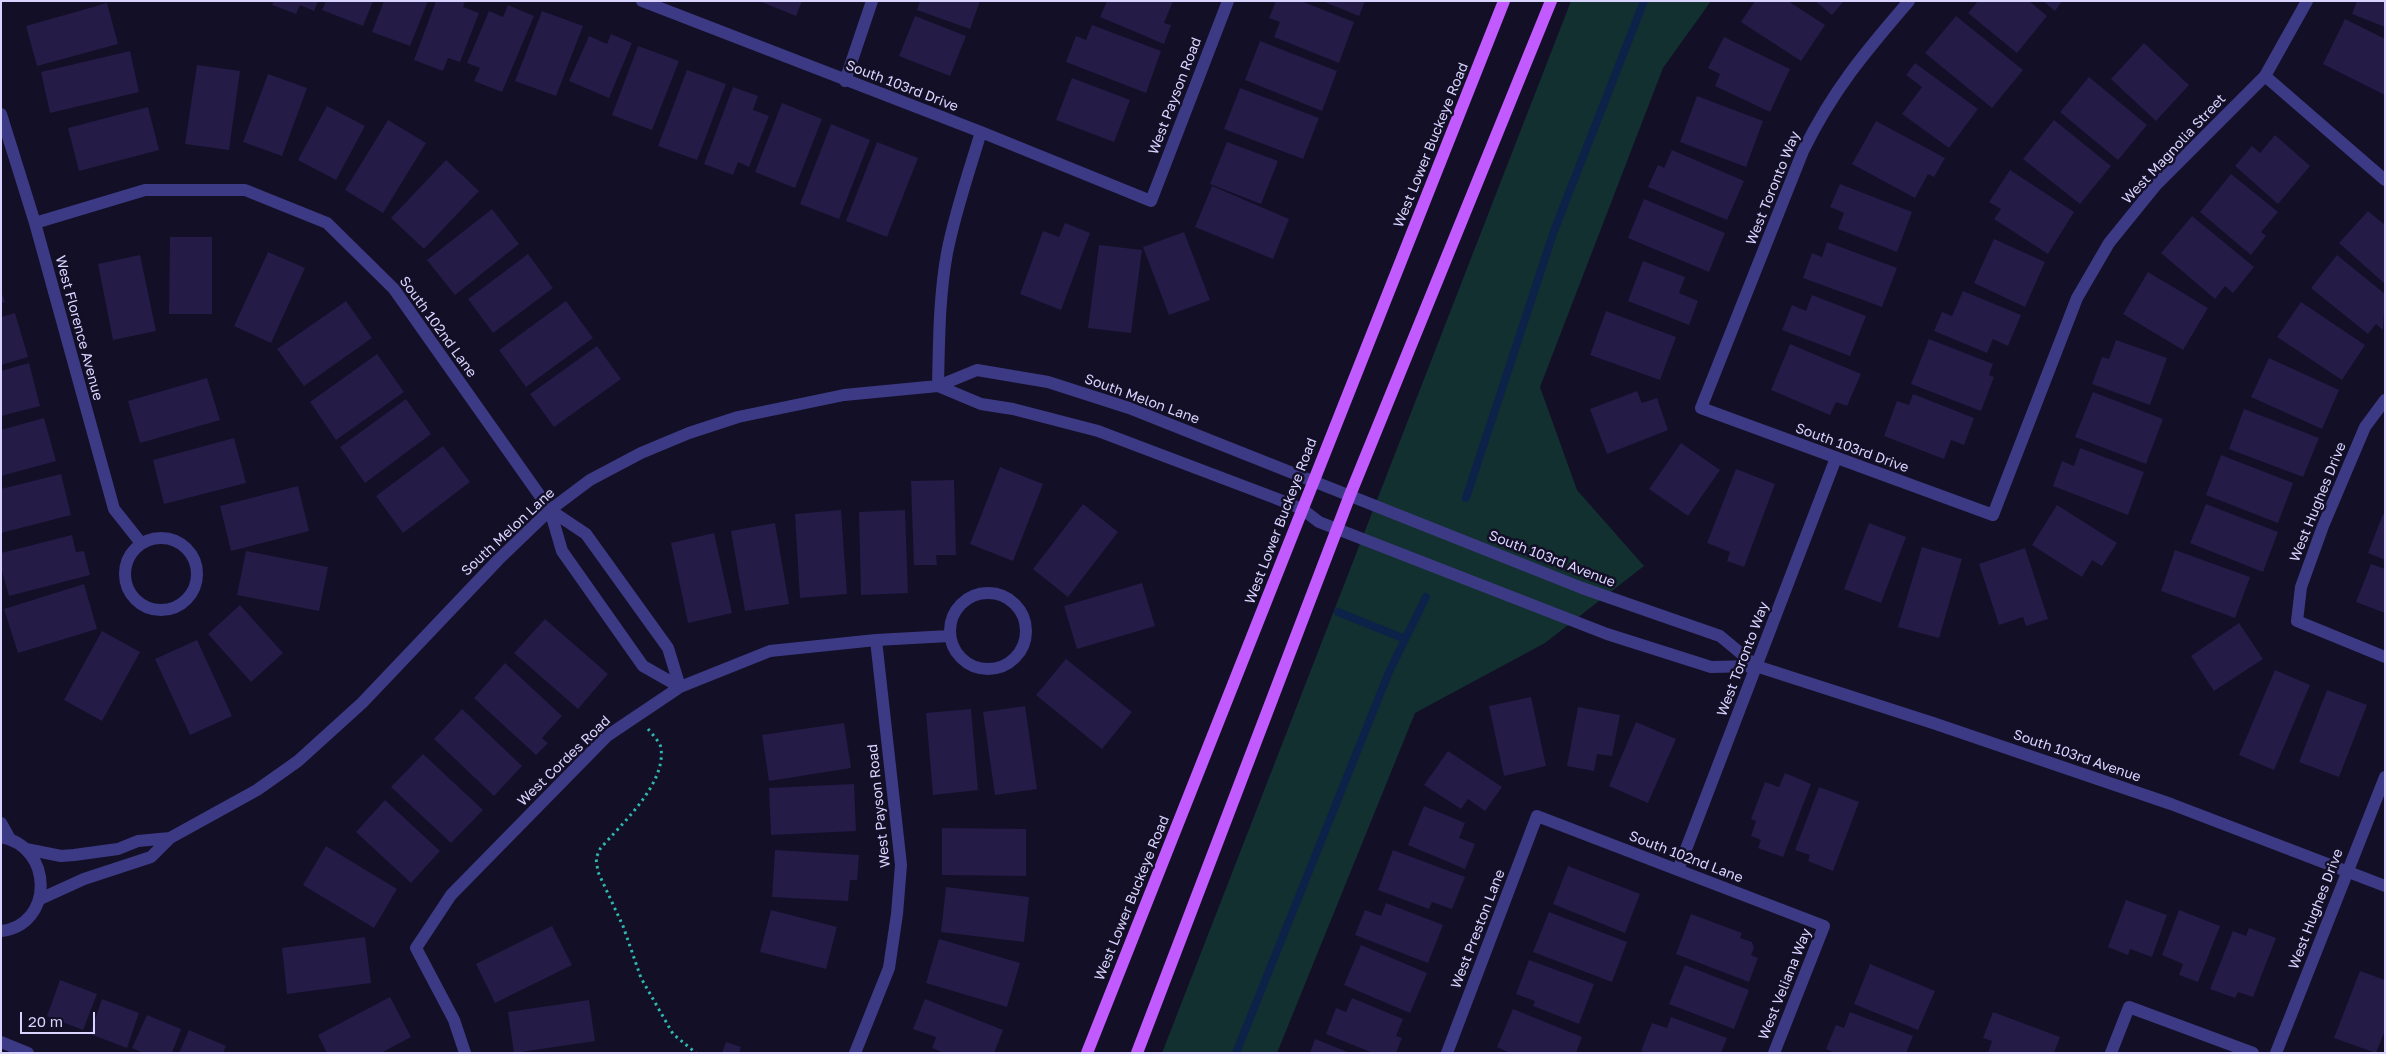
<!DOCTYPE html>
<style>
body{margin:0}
#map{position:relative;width:2386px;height:1054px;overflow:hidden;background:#130f26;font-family:"Golos Text",sans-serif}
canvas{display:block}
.frame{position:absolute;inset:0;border:2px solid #d9d4ff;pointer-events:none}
.scale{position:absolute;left:20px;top:1012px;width:75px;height:22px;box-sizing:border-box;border:2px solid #d9d4ff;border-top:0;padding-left:6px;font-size:15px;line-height:18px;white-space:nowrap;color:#d9d4ff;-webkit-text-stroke:4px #130f26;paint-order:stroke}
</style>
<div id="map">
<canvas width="2386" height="1054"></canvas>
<div class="frame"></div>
<div class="scale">20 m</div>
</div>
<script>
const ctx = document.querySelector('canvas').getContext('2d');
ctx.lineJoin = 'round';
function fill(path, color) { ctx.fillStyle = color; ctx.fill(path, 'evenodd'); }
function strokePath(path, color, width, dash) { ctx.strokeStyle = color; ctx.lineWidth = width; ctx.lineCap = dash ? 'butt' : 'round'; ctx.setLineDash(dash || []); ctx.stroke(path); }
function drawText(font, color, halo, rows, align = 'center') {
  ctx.font = font + ' "Golos Text",sans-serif'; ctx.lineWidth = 5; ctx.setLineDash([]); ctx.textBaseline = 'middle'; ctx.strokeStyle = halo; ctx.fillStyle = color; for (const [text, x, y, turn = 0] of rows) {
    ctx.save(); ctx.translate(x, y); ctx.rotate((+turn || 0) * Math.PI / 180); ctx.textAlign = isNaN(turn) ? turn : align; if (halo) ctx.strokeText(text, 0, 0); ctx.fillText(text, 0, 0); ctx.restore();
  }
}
const green = new Path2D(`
 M1571,1H1711L1663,68L1540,387L1577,490L1644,566L1545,643L1415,713L1277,1053H1162Z`);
const stream = new Path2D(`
 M1466,498L1554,231L1644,1
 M1338,612L1405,639
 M1236,1053L1389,672L1426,597`);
const building = new Path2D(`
 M274,1H318L314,11L300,5L296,14L272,5Z
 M326,1H373L363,26L322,10Z
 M384,1H428L410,46L372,32Z
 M436,1H465L463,7L479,13L460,62L448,58L443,71L414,60Z
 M759,1H802L796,16Z
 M920,1H980L970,29L917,10Z
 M1107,1H1173L1164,23L1171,25L1164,44L1100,17Z
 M1276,1H1301L1354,22L1339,63L1274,37L1280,22L1269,18Z
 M1322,1H1365L1359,16Z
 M1755,1H1788L1825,25L1801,61L1741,22Z
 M1815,1H1844L1832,15Z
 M1978,1H2029L2047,16L2017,53L1968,13Z
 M2043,1H2062L2055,11Z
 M2357,1H2385V27L2352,14Z
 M107,3L118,44L37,66L26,26Z
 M508,5L534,16L502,92L474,81L480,68L467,63L489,11L503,17Z
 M542,11L583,26L556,96L515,81Z
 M915,16L966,36L950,76L899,56Z
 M1956,16L2023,70L1992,108L1925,53Z
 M2345,19L2385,39V95L2323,64Z
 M1092,25L1161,51L1146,93L1066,62L1076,36L1086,40Z
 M611,34L632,43L609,98L569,81L589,36L607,44Z
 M1724,37L1790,69L1770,112L1715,86L1720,74L1708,68Z
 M1260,41L1337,71L1322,111L1245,80Z
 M2144,43L2189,85L2156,121L2111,79Z
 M638,46L679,61L652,130L612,115Z
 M130,51L139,92L50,113L41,72Z
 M1915,63L1978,109L1949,148L1902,114L1922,87L1906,75Z
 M197,65L240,71L229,150L185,144Z
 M687,70L726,84L697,160L658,146Z
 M268,74L307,88L282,156L243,142Z
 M2089,77L2147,125L2118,160L2060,112Z
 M1072,78L1130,100L1114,142L1056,120Z
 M733,87L758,96L753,110L769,116L749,167L738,162L733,175L704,164Z
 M1240,88L1319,118L1303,159L1224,129Z
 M1697,96L1763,121L1746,167L1680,142Z
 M782,103L822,119L795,188L755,172Z
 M327,106L365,126L336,180L298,160Z
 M148,107L159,150L79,171L68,128Z
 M388,120L426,143L383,213L345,190Z
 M2054,120L2111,166L2080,204L2023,159Z
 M1876,121L1945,158L1934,177L1928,174L1915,198L1852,164Z
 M831,124L870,140L839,219L800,204Z
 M2275,135L2310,166L2278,204L2235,166L2252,146L2260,153Z
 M877,142L918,158L887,237L846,221Z
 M1227,142L1278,161L1261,204L1210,184Z
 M1672,150L1744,181L1727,220L1648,187L1658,165L1664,168Z
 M446,160L479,191L424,249L391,218Z
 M2010,170L2074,212L2048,254L1994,219L2001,209L1989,202Z
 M2231,174L2278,212L2261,232L2266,236L2251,255L2200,212Z
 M1840,184L1912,212L1897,252L1838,229L1844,213L1830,207Z
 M1212,186L1289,219L1273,259L1195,227Z
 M1644,199L1725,233L1709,272L1628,238Z
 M492,209L519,244L455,295L427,260Z
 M2368,211L2385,225V284L2339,243Z
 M2192,216L2254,267L2233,293L2225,286L2215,299L2161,253Z
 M1065,223L1090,233L1061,310L1020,294L1043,231L1059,237Z
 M1184,232L1210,300L1169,315L1143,247Z
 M170,237H212V314H169Z
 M1994,239L2045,262L2025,307L1974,283Z
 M1827,242L1897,268L1882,307L1803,278L1812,253L1822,257Z
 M1099,245L1142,250L1131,333L1088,328Z
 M268,252L305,268L271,343L234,326Z
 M528,254L553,288L493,333L468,299Z
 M140,255L156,331L113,340L98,264Z
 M2337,255L2385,294L2383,330L2376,324L2368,334L2311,288Z
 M1643,261L1685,277L1679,293L1698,301L1689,325L1628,301Z
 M2148,272L2208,308L2183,350L2123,314Z
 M1,291L5,302L1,303Z
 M1963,291L2021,315L2008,346L1993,339L1987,353L1934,331L1942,312L1952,316Z
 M1812,295L1866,316L1850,356L1782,330L1792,305L1806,311Z
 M346,301L372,338L304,386L277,349Z
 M566,301L593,338L526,387L499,350Z
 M2301,302L2365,345L2342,380L2277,337Z
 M1606,311L1676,337L1660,380L1590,355Z
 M15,313L28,357L1,365V317Z
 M1929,339L1993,364L1989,375L1994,377L1981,411L1911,384Z
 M2116,340L2167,358L2150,405L2092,384L2102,357L2109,359Z
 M1790,344L1861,374L1847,406L1836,402L1830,415L1771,390Z
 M597,346L621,379L554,427L530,394Z
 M377,354L404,392L336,440L310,402Z
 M2269,358L2339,390L2322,429L2251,397Z
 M29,363L40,406L1,416V371Z
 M207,378L220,420L140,443L128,401Z
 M1637,391L1642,403L1657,398L1668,430L1607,454L1590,409Z
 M2093,392L2163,419L2146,464L2075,437Z
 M1913,394L1974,418L1964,445L1951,440L1944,459L1884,436L1897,401L1909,405Z
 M406,399L431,434L365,483L340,447Z
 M2244,409L2319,438L2303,477L2229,449Z
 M44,418L56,461L1,476V430Z
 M234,438L246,483L164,504L153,460Z
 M1681,443L1720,470L1688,516L1649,489Z
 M443,446L470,482L403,533L376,496Z
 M2080,448L2144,472L2128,515L2053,486L2062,461L2074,466Z
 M2221,455L2293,483L2278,523L2206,495Z
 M1000,467L1043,484L1013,561L970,544Z
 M1736,469L1775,484L1744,567L1727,561L1730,552L1707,543Z
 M61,474L71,515L1,533V489Z
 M954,480L956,555H936L937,565H914L911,481Z
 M298,486L309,531L231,551L220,506Z
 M1083,504L1118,532L1068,597L1033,569Z
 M2206,504L2278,532L2263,572L2190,543Z
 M2057,505L2117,543L2102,566L2092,560L2082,577L2032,545Z
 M841,510L847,594L800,598L795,514Z
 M905,510L908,593L861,595L859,512Z
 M2383,514L2385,515V560L2368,553Z
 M775,523L789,604L745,611L731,531Z
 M1869,523L1906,537L1881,603L1844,589Z
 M714,533L732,613L688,623L671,543Z
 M72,535L76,552L84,551L90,575L9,596L1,568V553Z
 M1922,547L1962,559L1939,638L1898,627Z
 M2025,548L2048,619L2026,626L2023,617L1999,625L1979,564Z
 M2175,550L2250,577L2235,618L2161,591Z
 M246,551L328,567L319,611L237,595Z
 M2371,564L2385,569V613L2356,602Z
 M1142,583L1155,626L1077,649L1064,606Z
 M84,584L97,629L18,653L4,609Z
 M240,605L283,653L251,682L208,634Z
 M545,619L608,674L578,709L514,653Z
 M2239,623L2263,659L2214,691L2191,656Z
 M102,631L140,652L102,721L64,700Z
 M197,640L232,716L190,735L155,659Z
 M1066,659L1132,712L1102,749L1036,695Z
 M505,663L562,716L542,738L548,743L536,755L474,698Z
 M2275,670L2310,685L2274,770L2239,755Z
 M2327,690L2367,705L2339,777L2299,762Z
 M1531,697L1546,766L1504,776L1489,706Z
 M1025,706L1037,789L995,795L983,712Z
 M1578,707L1620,715L1612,756L1597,754L1594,771L1567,766Z
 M462,709L522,766L494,796L434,739Z
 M971,709L978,790L933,795L926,713Z
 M1636,722L1676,739L1648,803L1609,786Z
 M844,723L851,768L769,781L762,735Z
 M1448,751L1502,787L1485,811L1468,799L1461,809L1424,785Z
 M423,754L483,810L451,843L391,787Z
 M1785,773L1811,784L1783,857L1758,848L1761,840L1751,836L1756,821L1751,819L1765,782L1779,787Z
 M854,784L856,831L771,835L769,788Z
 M1819,787L1859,802L1833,871L1808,861L1810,855L1795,850Z
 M385,800L440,851L411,883L356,832Z
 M1424,806L1465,823L1459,838L1475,844L1465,869L1408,845Z
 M942,828L1026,829V876L942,875Z
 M326,846L397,889L374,928L303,885Z
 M775,850L859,855L857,880H850L848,901L772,897Z
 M1393,850L1465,877L1452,909L1432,902L1429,909L1378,890Z
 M1568,866L1640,894L1625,933L1553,904Z
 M946,887L1029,897L1024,942L941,932Z
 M2126,900L2167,915L2152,957L2130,949L2128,955L2108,947Z
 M1386,903L1443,925L1428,963L1355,935L1365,910L1381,916Z
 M771,910L837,927L826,969L760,952Z
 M2179,910L2220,926L2198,982L2179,975L2183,964L2162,955Z
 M1549,912L1627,942L1612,982L1533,952Z
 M1691,914L1742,933L1740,938L1752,942L1754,948L1751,955L1758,958L1749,982L1676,954Z
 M552,926L572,965L495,1003L476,964Z
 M2249,928L2276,938L2253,997L2238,992L2235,998L2210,989L2233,931L2246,936Z
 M365,937L371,983L287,994L282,948Z
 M939,939L1020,963L1007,1007L926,983Z
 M1361,945L1427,973L1410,1013L1344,985Z
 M1529,960L1594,984L1579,1024L1533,1006L1535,1001L1516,994Z
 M1870,964L1935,991L1918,1030L1854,1004Z
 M1685,965L1749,990L1734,1029L1669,1004Z
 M2360,971L2385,980V1030L2376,1053L2334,1038Z
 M60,980L97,994L83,1030L47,1016Z
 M390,997L411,1037L381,1053H327L318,1035Z
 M1352,998L1403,1019L1396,1036L1402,1038L1396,1053H1373L1326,1034L1336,1008L1346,1012Z
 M102,999L139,1013L127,1048L90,1034Z
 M925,999L1003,1030L994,1053H944L932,1048L936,1037L913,1029Z
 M589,1000L595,1041L514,1053L508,1012Z
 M1513,1009L1582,1037L1576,1053H1510L1497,1047Z
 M1850,1012L1913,1036L1906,1053H1835L1826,1049L1836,1025L1844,1028Z
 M1993,1012L2060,1037L2054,1053H1988L1992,1041L1983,1038Z
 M147,1015L181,1029L172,1053H143L132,1048Z
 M1671,1017L1727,1038L1721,1053H1647L1641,1051L1652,1023L1667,1028Z
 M189,1030L226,1046L223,1053H179Z
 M1315,1039L1350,1053H1310Z
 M726,1042L741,1047L739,1053H722Z`);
const path = new Path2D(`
 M648,729C652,734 660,742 661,748C666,785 621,824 600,849L596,858L598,872L623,926L641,978L673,1034L696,1053`);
const minor = new Path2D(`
 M642,1L981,132L1151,201L1228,1
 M1909,1C1865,52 1833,90 1803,151L1701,408L1993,515L2077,298L2109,243L2156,185L2265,76L2307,1
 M2265,76L2385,180
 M845,81L872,1
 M1,114L35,223L114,509L141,543
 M35,223L145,190H245L327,223L394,289L550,510L562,551L643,666L680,687
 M938,386L981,404L1013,409L1098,431L1275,498L1302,509L1319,522L1607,634L1711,667L1756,666L1933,723L2171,804L2385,886
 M938,386C939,342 939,297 947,253C955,212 969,172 981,132
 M2385,400L2365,427L2323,526L2301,587L2297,621L2385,657
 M550,510L586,534L591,541L668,648L680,687
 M125 574a36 36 0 1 1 72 0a36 36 0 1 1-72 0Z
 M950 631a38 38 0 1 1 76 0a38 38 0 1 1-76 0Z
 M1,823L10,839
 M1,837C54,847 54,925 1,931
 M26,849L61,856L74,855L118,849L138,841L170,838
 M1678,870L1836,458
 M40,899L84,879L151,857L170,838L257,790L298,761L362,703L498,560L550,510L590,480L641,453L689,433L738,417L844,395L938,386L977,370L1048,382L1129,408L1582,588L1720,636L1756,666
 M1,1042L28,1053
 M465,1053L454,1020L416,948L451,895L607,736L680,687L770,651L876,640L949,636
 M855,1053L889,968L897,914L901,865L876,640
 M1447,1053L1537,816L1824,926L1774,1053
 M2111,1053L2129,1007L2253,1053
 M2276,1053L2385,777`);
const major = new Path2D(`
 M1087,1053L1504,1
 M1137,1053L1350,495L1551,1`);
const streetNames = [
 ["South 103rd Drive",902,86,21],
 ["West Payson Road",1175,96,-69],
 ["West Lower Buckeye Road",1431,145,-68],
 ["West Magnolia Street",2174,149,-47],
 ["West Toronto Way",1773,188,-68],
 ["South 102nd Lane",438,327,54],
 ["West Florence Avenue",79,328,75],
 ["South Melon Lane",1142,399,20],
 ["South 103rd Drive",1852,448,20],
 ["West Hughes Drive",2318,502,-68],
 ["West Lower Buckeye Road",1281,521,-69],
 ["South Melon Lane",508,532,-43],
 ["South 103rd Avenue",1552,559,21],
 ["West Toronto Way",1743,659,-69],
 ["South 103rd Avenue",2077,756,19],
 ["West Cordes Road",564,761,-44],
 ["West Payson Road",879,806,-96],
 ["South 102nd Lane",1686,857,21],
 ["West Lower Buckeye Road",1132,898,-68],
 ["West Hughes Drive",2316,909,-69],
 ["West Preston Lane",1478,929,-69],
 ["West Veliana Way",1785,984,-68]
];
fill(green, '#12302f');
strokePath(stream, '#0c2248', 8);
fill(building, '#241b47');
strokePath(path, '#2fb8b0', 3, [2.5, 4]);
strokePath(minor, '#3d3a85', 12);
strokePath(major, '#c25bff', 12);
drawText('14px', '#d9d4ff', '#130f26', streetNames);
</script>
